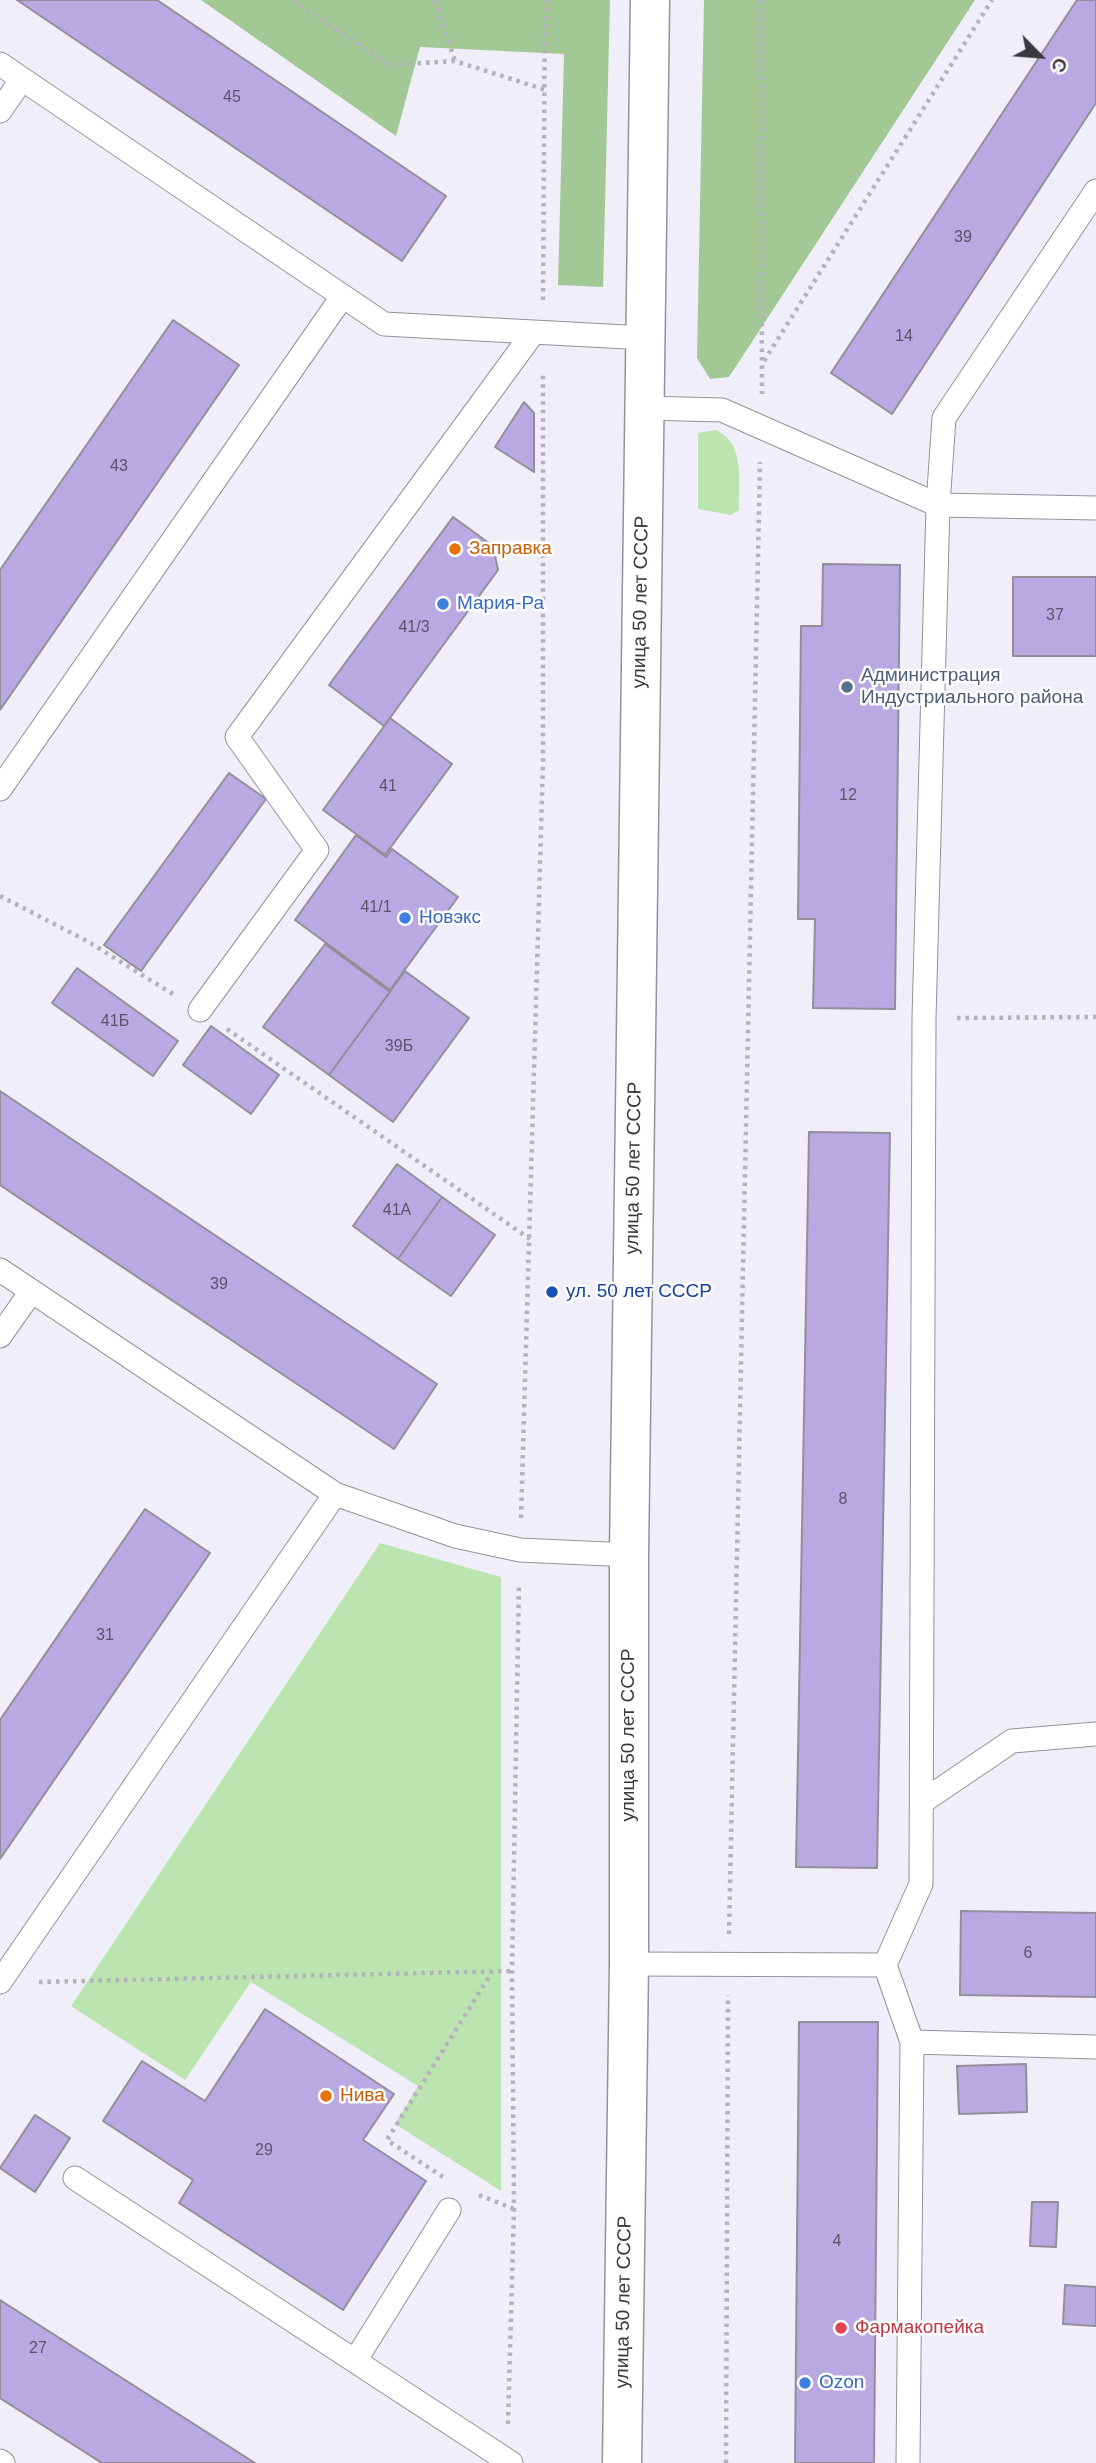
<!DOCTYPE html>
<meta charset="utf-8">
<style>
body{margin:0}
#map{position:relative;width:1096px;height:2463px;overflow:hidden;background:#efeef9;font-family:Helvetica,sans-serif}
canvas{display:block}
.north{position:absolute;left:1005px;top:21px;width:70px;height:70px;-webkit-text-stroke:5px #fdfdff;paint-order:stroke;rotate:115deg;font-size:19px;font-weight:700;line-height:28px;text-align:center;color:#39393d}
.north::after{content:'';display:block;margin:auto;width:24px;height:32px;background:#39393d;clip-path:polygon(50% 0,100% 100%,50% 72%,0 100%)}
</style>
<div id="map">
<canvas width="1096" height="2463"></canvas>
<div class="north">С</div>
</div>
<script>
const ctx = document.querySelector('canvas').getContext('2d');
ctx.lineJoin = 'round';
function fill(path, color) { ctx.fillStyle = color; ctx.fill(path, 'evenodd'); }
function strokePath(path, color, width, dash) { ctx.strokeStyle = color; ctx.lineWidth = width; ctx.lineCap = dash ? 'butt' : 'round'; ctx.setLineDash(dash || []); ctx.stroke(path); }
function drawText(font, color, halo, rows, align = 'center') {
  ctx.font = font + ' Helvetica,sans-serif'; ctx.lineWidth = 5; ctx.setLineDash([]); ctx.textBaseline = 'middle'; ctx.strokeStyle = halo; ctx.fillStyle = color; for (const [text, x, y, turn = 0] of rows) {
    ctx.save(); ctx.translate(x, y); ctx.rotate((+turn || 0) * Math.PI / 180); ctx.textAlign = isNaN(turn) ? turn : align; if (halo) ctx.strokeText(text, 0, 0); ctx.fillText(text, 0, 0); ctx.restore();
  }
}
const green = new Path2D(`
 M716,430C746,444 738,481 739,510L731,515L698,509V433Z
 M380,1543L501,1577V2191L395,2124L418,2086L251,1982L185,2080L71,2006Z`);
const forest = new Path2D(`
 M201,0H610L603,287L558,285L564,54L420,47L396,136Z
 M704,0H975L729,377L710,379L697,358Z`);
const building = new Path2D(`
 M17,0H157L446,196L402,261Z
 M1077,0H1096V103L892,414L831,373Z
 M173,320L239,365L0,710V570Z
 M524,402L534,413V472L495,447Z
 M453,517L493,546L498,570L384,726L329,685Z
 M823,564L900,565L895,1009L813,1008L815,919H798L801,626H822Z
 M1013,577H1096V656H1013Z
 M390,718L452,764L385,855L323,810Z
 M229,773L266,799L141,971L104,945Z
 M356,835L386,857L392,849L458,897L390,990L295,920Z
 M325,944L390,992L329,1075L263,1027Z
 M77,968L178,1041L153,1076L52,1003Z
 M405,971L469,1018L393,1122L329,1075Z
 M211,1026L279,1075L251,1114L183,1065Z
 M0,1091L437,1384L394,1449L0,1185Z
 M809,1132L890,1133L877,1868L796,1867Z
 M397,1164L442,1197L398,1259L353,1226Z
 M442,1197L495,1235L451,1296L398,1259Z
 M145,1509L210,1553L0,1859V1720Z
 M961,1911L1096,1913V1997L960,1995Z
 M265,2009L394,2094L363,2140L426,2181L343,2310L179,2203L193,2180L103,2121L142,2061L205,2101Z
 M799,2022H878L874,2463H795Z
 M1026,2064L1027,2112L959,2114L957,2066Z
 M35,2115L70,2138L35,2192L0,2168Z
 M1032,2202H1058L1056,2247L1030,2246Z
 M1065,2285L1096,2287V2326L1063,2324Z
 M0,2300L255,2463H102L0,2398Z`);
const path = new Path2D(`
 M293,0L389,65L455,61L546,90
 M435,0L455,61
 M761,0L762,394
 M543,300L545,0
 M764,361L992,0
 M0,896L87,941L173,994
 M957,1018L1096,1017
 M227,1029L530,1239
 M521,1518L543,762V375
 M729,1934L760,462
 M39,1982L512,1971
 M443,2177L387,2140L492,1972
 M479,2195L514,2209
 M508,2424L514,2209L512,1971L519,1583
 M726,2463L728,1995`);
const lane = new Path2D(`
 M0,64L384,324L645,338
 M0,111L22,79
 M644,408L722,410L938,505L1096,508
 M0,789L342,297
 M200,1010L317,850L237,737L533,333
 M0,1270L335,1494L455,1536L520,1550L629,1555
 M0,1336L31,1292
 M922,1802L1012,1741L1096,1734
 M629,1964L885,1965
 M0,1982L335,1494
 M912,2042L1096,2047
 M75,2178L511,2463
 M355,2361L449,2210
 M0,2461L3,2463
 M908,2463L912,2042L885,1965L921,1884L924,1018L938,505L944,418L1096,191`);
const secondary = new Path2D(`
 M622,2463L629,1964V1555L650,0`);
const markers = [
 [455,549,7,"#e8710a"],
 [443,604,7,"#3f7fe0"],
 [847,687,7,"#5c6f8a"],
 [405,918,7,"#3f7fe0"],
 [552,1292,7,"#1a4fb4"],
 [326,2096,7,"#e8710a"],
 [841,2328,7,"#e0444e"],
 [805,2383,7,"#3f7fe0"]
];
const numberNames = [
 ["45",232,98],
 ["39",963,238],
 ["14",904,337],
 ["43",119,467],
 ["37",1055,616],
 ["41/3",414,628],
 ["41",388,787],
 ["12",848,796],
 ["41/1",376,908],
 ["41Б",115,1022],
 ["39Б",399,1047],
 ["41А",397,1211],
 ["39",219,1285],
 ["8",843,1500],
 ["31",105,1636],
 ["6",1028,1954],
 ["29",264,2151],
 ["4",837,2242],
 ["27",38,2349]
];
const foodNames = [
 ["Заправка",469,549],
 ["Нива",340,2096]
];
const streetNames = [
 ["улица 50 лет СССР",641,602,-89],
 ["улица 50 лет СССР",634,1168,-89],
 ["улица 50 лет СССР",629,1735,-90],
 ["улица 50 лет СССР",624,2302,-89]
];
const shopNames = [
 ["Мария-Ра",457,604],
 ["Новэкс",419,918],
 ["Ozon",819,2383]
];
const serviceNames = [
 ["Администрация",861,676],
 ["Индустриального района",861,698]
];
const transitNames = [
 ["ул. 50 лет СССР",566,1292]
];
const healthNames = [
 ["Фармакопейка",855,2328]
];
fill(green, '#bce4b0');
fill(forest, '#a2c995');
fill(building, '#b8a9e3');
strokePath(building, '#918f99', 2);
strokePath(lane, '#93929c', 25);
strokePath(secondary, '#93929c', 41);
strokePath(path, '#b4b3bc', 4.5, [3.5, 5]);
strokePath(lane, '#fff', 23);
strokePath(secondary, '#fff', 38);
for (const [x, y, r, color] of markers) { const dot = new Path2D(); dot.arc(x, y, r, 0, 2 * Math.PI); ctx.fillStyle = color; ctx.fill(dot); strokePath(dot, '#fdfdff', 2.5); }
drawText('16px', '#595566', null, numberNames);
drawText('19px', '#c56008', '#fdfdff', foodNames, 'left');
drawText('19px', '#39393d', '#fdfdff', streetNames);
drawText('19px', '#366cbe', '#fdfdff', shopNames, 'left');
drawText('19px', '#4e5e75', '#fdfdff', serviceNames, 'left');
drawText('19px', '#164399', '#fdfdff', transitNames, 'left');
drawText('19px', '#be3a42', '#fdfdff', healthNames, 'left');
</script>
